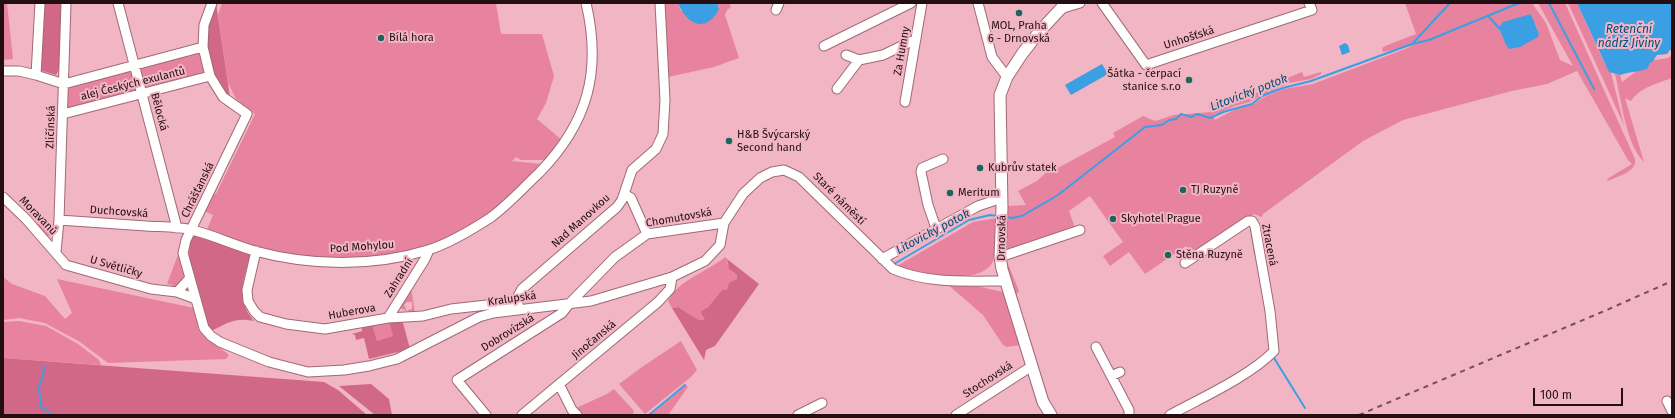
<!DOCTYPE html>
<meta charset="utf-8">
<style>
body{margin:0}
#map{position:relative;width:1675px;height:418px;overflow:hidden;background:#f1b5c3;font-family:"Fira Sans",sans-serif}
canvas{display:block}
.frame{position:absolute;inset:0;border:4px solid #230e14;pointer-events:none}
.scale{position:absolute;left:1533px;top:388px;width:90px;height:18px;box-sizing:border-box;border:2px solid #230e14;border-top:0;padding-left:5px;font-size:12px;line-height:14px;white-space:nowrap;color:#230e14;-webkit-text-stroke:3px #f1b5c3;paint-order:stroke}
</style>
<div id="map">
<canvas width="1675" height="418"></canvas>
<div class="frame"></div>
<div class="scale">100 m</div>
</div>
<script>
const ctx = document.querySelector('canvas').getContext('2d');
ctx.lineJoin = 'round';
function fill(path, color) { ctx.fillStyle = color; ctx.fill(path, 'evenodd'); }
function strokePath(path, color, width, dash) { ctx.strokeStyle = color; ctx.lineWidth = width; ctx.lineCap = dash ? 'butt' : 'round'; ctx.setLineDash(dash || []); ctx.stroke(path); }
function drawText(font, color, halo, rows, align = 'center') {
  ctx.font = font + ' "Fira Sans",sans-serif'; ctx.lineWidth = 4; ctx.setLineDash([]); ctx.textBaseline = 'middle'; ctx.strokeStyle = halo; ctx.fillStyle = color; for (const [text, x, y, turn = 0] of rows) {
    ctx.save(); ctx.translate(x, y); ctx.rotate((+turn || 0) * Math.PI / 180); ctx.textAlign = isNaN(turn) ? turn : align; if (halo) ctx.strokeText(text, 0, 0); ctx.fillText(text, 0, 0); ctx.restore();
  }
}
const green = new Path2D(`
 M3,3H7L13,59L3,60Z
 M222,3H496L501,34H542L554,76L546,103L537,119L562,140L546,160H521L516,157L512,161L542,164L523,185L496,208L467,229L434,245L372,258L323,260L265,250L206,232L213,215L204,211L212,193L216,194L255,114L236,99L228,83L218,15Z
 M663,3H678L681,11L719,9L717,3H729L731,7L727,10L725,15L739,58L714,67L668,77Z
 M1405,3H1532L1546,23L1560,60L1573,66L1538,3H1565L1635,159C1637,172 1618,176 1608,181L1607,179L1632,164L1628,160L1577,71L1547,84L1512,91L1403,120L1363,141L1263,214L1262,217L1254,214L1193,254L1186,246L1145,274L1129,252L1110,266L1103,256L1123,242L1090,196L1069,211L1075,228L1007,250L1006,249L1008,206L1026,205L1018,191L1037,181L1053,166L1056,169L1115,137L1113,133L1143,116L1155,121L1174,115L1211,112L1209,105L1224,100L1225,103L1262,91L1268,86L1302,72L1304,77L1321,72V74L1311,79L1289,83L1259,97L1250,102L1235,106L1213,115L1215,120L1234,110L1254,104L1264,97L1284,89L1313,84L1413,46L1383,52L1382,48L1385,46L1416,34ZM1531,14L1539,34L1505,43L1499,28Z
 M1568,3H1577L1603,60L1611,73L1624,125Z
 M200,51L206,74L143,91L138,69Z
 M1672,55V78C1658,83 1639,88 1631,101L1625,98L1644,162C1626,145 1621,98 1615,74L1620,75L1622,82L1638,70H1644L1653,59L1656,60L1668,58Z
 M132,70L138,92L67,110V86Z
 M997,218C996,229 997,251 993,261C981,288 919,272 897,266L973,222Z
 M34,224H56L55,232L49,236L45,235Z
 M179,252L187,278L178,289L172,288L173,285L167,284Z
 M725,257L727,259C727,266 731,272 737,275V279L727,290H722L708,307L701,311L706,318L703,320H699L678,307L672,308L668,301C679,279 706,273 725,257Z
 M1006,259L1019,291L1017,294L1013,295L1008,279Z
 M3,277L12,284L45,296L65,319L72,313L57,279L194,308L199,331L229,355L226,359L108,363L80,342L45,323L19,318L3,320Z
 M946,283L972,285L1003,292L1021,345L1007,347L1003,345L983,315Z
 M411,288L415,313L409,314L408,310L412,309V302H407L404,305L407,311L400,308Z
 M19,321L46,326L78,344L99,360L101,365L3,358V322Z
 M389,321L394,336L377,341L373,327Z
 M681,341L697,370L691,377L645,414L619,384L642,367Z
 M686,385L688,387L668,415H651Z
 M614,389L634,411L633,415H581L574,409L607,394Z`);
const forest = new Path2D(`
 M41,3H63L61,66L56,75L40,70Z
 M216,3L230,97C211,81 203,49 207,26C209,18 213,10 216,3Z
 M192,234L252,251C244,277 234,298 254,321C234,317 228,323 211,331L206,324C198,295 183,263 192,234Z
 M727,259L759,284L715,346L706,350L704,360L672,308L678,307L699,320H703L705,318L702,315L701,311L708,307L722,290H727L729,283L737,279V275L729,269Z
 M402,319L410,349L369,359L364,338L356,340L355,335L352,334L362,331V328L389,321ZM389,321L393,336L377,341L373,327Z
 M3,358L324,382L338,390L367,415H3Z
 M371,384L389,399L392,415H375L339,386Z`);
const water = new Path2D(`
 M678,3H717L719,9C706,34 687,25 678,3Z
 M1577,3H1672V50H1670L1667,54L1657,55L1652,62L1650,63L1647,69C1637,72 1629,72 1620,75L1609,72Z
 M1531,14L1539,34L1538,37L1520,47L1509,49L1505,43L1499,28L1503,22Z
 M1345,43L1348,45L1350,52L1342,55L1339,46Z
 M1102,64L1108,74L1071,95L1065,85Z`);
const stream = new Path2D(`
 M1549,3L1594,89
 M1489,17L1500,29
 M1412,44L1429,40L1519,3
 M1006,217L1012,218L1022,216L1058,195L1145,127L1162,125L1169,120L1176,119L1181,114L1191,117L1197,114L1210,118L1223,112L1252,104L1262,96L1283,88L1311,81L1412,44L1450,3
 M1251,227L1255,253
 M894,264L969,220L990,215L998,216
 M1274,358L1305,408
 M44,366L43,376L39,387L41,407L53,415
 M76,415V414
 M649,415L685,385`);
const minor = new Path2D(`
 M118,3L177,228
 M212,3L204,25L203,47L210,76L223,97L247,114L186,240L183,253L204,328L211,336L220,342L269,362L308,372L344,370L369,366L397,359L479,317L493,313L591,301L672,277L705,261L720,245L724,223L743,194L760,178L772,172L784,170L799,177L893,269C929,284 967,281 1005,281
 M978,3L992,57L1007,77
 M1102,3L1146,65L1312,10L1309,3
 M1060,9L1080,3
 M776,10L779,3
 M824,46L911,3
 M846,55L859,60
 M3,71H19L36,75L64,84L203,47
 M36,75L40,3
 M837,89L859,60L883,55L916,39
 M905,102L922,3
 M63,114L210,76
 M624,194L631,198L647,234
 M3,197L26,219L66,265L151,289L177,292L190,278
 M59,220C88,222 117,224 146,226C161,227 177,226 192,230C213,235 234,245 255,251C310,266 373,267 428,250C448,244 473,229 490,218C508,205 523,188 539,173C588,123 602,71 586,3
 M936,228L928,205L921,172L922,168L943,159
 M256,251L247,290L248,301L254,311L260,317L286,324L325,329L388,318L423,316L451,309L496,304L507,305L518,309
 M56,252L59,220L66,3
 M1000,257L1080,230
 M882,259L978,206L1002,198
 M177,292L196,299
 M519,310L517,298L522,289L617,207L622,200L632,170L656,149L663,134L665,100L660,3
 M388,318L425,259L429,250
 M1096,347L1129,410V415
 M1111,376L1120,372
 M559,384L572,410L577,415
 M1667,401L1672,411
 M486,415L457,380L562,313L569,304L615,257L647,234L724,223
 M522,415L658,302L670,289L672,277
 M798,415L822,403
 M956,415L1032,366
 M1170,415C1201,398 1250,376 1274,351L1270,311L1255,226L1252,221H1248L1185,263`);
const major = new Path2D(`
 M1051,415L1043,402L1002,269L1000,257L1002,208L1000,95L1007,77L1022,54L1040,31L1066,3`);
const rail = new Path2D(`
 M1359,415L1609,309L1672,281`);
const markers = [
 [1019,13,4,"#1c655c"],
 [381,38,4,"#1c655c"],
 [1189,80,4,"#1c655c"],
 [729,141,4,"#1c655c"],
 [980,168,4,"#1c655c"],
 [1183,190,4,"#1c655c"],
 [950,193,4,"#1c655c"],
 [1113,219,4,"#1c655c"],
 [1168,255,4,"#1c655c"]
];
const poiNames = [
 ["MOL, Praha",1019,26,"center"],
 ["6 - Drnovská",1019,39,"center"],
 ["Bílá hora",389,38],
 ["Šátka - čerpací",1181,74,"right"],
 ["stanice s.r.o",1181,87,"right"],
 ["H&B Švýcarský",737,135],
 ["Second hand",737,148],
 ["Kubrův statek",988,168],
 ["TJ Ruzyně",1191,190],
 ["Meritum",958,193],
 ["Skyhotel Prague",1121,219],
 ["Stěna Ruzyně",1176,255]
];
const streetNames = [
 ["Unhošťská",1189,38,-18],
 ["Za Humny",902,51,-80],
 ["alej Českých exulantů",133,84,-14],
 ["Bělocká",159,112,75],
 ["Zličínská",51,127,-88],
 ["Chrášťanská",198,190,-64],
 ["Staré náměstí",839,199,45],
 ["Duchcovská",119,212,4],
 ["Moravanů",38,216,46],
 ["Chomutovská",679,218,-10],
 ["Nad Manovkou",581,221,-42],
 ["Drnovská",1002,238,-89],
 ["Ztracená",1269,245,79],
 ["Pod Mohylou",362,247,-4],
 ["U Světličky",116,267,16],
 ["Zahradní",399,278,-58],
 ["Kralupská",512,299,-8],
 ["Huberova",352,312,-10],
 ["Dobrovízská",508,333,-32],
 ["Jinočanská",594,340,-40],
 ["Stochovská",988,380,-33]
];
const waterNames = [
 ["Retenční",1629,30],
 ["nádrž Jiviny",1629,44],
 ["Litovický potok",1249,93,-21],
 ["Litovický potok",933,232,-28]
];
fill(green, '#e7839f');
fill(forest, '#d26887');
fill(water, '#3b9fe4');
strokePath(stream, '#3b9fe4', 2);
strokePath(minor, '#a06977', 11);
strokePath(major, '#a06977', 13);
strokePath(minor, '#fff', 9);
strokePath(major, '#fff', 11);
strokePath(rail, '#744f58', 2, [5, 5]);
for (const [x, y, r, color] of markers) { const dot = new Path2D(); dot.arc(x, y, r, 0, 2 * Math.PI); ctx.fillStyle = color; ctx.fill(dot); strokePath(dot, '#f1b5c3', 1.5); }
drawText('11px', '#230e14', '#f1b5c3', poiNames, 'left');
drawText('11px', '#230e14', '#f1b5c3', streetNames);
drawText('italic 12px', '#004f7c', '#f1b5c3', waterNames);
</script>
